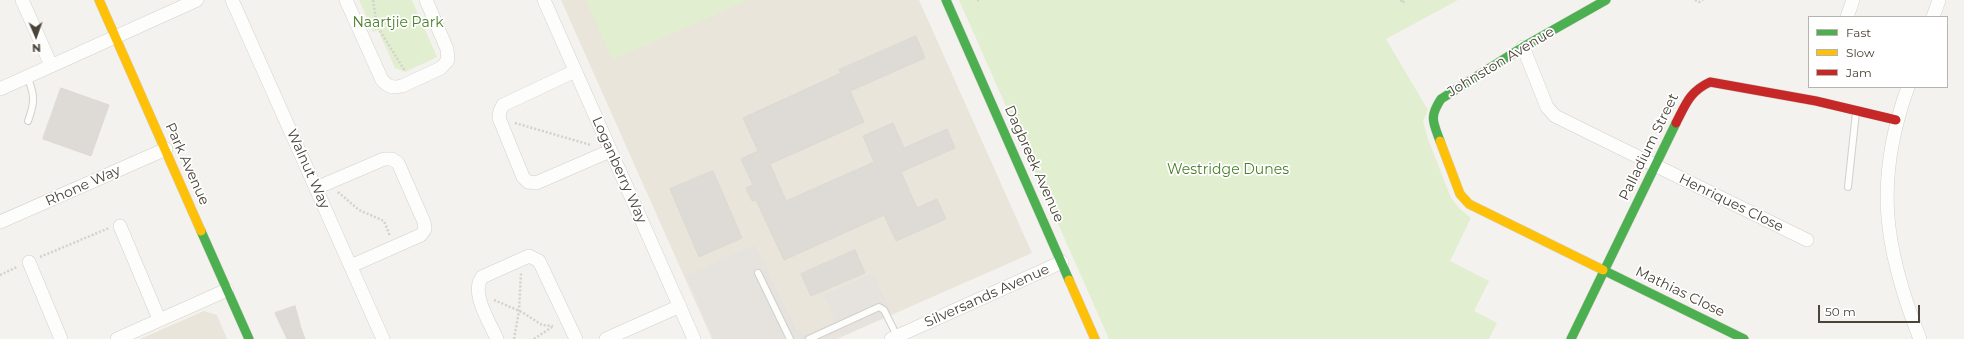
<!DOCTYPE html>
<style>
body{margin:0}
#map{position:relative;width:1964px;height:339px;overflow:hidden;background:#f4f2ee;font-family:Montserrat,sans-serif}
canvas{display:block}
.legend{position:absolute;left:1808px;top:16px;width:140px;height:72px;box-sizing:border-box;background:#fff;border:1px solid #b7b4b0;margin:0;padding:5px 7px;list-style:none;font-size:12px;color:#4b4439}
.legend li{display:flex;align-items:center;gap:8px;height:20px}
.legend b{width:20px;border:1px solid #b7b4b0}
.north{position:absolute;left:16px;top:16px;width:40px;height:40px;-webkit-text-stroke:3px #fff;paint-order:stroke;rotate:178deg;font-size:11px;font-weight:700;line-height:16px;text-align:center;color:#4b4439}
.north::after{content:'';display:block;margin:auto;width:14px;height:18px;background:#4b4439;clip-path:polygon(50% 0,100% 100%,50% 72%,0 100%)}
.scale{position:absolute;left:1818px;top:305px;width:102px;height:18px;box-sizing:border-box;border:2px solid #4b4439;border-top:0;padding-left:5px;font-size:12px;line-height:14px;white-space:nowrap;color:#4b4439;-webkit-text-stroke:3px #fff;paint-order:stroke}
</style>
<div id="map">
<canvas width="1964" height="339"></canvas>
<ul class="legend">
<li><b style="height:5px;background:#4caf50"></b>Fast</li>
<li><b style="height:5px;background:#ffc107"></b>Slow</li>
<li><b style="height:5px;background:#c62828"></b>Jam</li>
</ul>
<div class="north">N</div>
<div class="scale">50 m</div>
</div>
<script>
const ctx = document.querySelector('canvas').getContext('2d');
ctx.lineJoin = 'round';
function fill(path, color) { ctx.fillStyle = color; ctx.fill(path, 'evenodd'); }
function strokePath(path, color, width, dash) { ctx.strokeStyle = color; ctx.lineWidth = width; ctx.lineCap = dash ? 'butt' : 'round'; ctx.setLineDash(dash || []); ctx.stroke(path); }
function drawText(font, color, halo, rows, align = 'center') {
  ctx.font = font + ' Montserrat,sans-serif'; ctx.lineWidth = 3.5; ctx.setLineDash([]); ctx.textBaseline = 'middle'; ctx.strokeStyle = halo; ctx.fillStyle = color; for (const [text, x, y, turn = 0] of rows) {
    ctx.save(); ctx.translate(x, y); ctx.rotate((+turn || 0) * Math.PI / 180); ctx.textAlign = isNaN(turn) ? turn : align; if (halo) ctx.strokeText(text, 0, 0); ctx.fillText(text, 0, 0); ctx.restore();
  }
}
const education = new Path2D(`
 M561,0H919L1032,253L837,339H712Z
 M204,311L217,315L227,339H140Z`);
const green = new Path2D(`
 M359,0H412L437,57L405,72L395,68L378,30L373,32Z
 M586,0H749L612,60Z
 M959,0H1458L1386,39L1428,110L1423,121L1428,139L1451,198L1459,208L1471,218L1450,261L1489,281L1474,311L1497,323L1489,339H1109Z`);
const parking = new Path2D(`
 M755,245L796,329L804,334L811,332L835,321L824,295L873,273L892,314L842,336L840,331L823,339H714L686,275Z`);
const building = new Path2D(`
 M916,36L925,58L850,91L864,122L770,164L786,201L874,162L863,136L893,123L904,148L947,129L955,148L901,172L917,208L937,199L946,219L896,241L884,215L784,260L756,200L752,201L746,188L753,185L741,159L758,151L743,118L841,73L839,70Z
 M61,88L109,105L91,156L43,139Z
 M713,171L742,238L699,257L670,189Z
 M855,250L865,273L811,296L801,274Z
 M295,306L301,328L305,339H287L275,313Z`);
const path = new Path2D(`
 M373,0L377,26L405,71
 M977,0H979
 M1401,0L1402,3L1406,0
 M1695,0L1699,2L1703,0
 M515,123L591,145
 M338,192L359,210L384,221L390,236
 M40,257L109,228
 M0,275L17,267
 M494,300L522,312L542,325L553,326
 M514,339L519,311L521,273
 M534,339L552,327`);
const lane = new Path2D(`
 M27,76C35,95 35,102 28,121
 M1848,187L1856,112
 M758,273L790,339
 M809,339L879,307L884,310L897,336`);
const street = new Path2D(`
 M22,0L51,65
 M232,0L383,339
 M346,0L382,80C388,87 393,88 402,86L441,68L448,60L447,49L426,0
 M544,0L694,339
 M1847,17L1853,0
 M1933,17L1939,0
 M1523,47L1547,107L1555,116L1807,240
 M575,71L503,105L500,111L499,118L523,177L528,182L536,183L610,151
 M1908,87C1874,181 1884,248 1920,339
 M0,89L197,0
 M316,188L384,159H392L398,163L424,222L425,229L421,235L351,266
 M0,222L166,149
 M120,226L159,319
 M29,262L61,339
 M117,339L227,290
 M497,339C490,323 470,292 482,277L529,256L539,261L576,339
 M606,339L680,306
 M891,339L1062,262`);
const fast = new Path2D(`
 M946,0L1069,280
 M1440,141C1433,122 1429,117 1441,99L1523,47L1606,0
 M201,231L249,339
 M1603,270L1744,339
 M1571,339L1676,123`);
const slow = new Path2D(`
 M99,0L201,231
 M1440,141L1460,194L1469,204L1603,270
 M1069,280L1095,339`);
const jam = new Path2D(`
 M1676,123C1686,104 1689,92 1710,82L1816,101L1896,120`);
const parkNames = [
 ["Naartjie Park",398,23],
 ["Westridge Dunes",1228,170]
];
const streetNames = [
 ["Johnston Avenue",1501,62,-31],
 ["Palladium Street",1649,147,-64],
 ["Park Avenue",187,164,66],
 ["Dagbreek Avenue",1034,164,66],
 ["Walnut Way",308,169,66],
 ["Loganberry Way",619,170,66],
 ["Rhone Way",83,186,-24],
 ["Henriques Close",1731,203,26],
 ["Mathias Close",1680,292,26],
 ["Silversands Avenue",987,296,-24]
];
fill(education, '#eae5da');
fill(green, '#e1eecf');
fill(parking, '#e6e3df');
fill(building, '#dedbd6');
strokePath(building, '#dcd9d4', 1);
strokePath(lane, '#d2d0cb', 8);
strokePath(street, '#d2d0cb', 14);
strokePath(fast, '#d3cfc5', 10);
strokePath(slow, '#d3cfc5', 10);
strokePath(jam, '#d3cfc5', 10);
strokePath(path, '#d3d2cc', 2.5, [2, 2]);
strokePath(lane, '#fdfdfc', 6);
strokePath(street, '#fdfdfc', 13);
strokePath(fast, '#4caf50', 9);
strokePath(slow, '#ffc107', 9);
strokePath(jam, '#c62828', 9);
drawText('14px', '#4a7f2a', '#fff', parkNames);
drawText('14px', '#4b4439', '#fff', streetNames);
</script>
